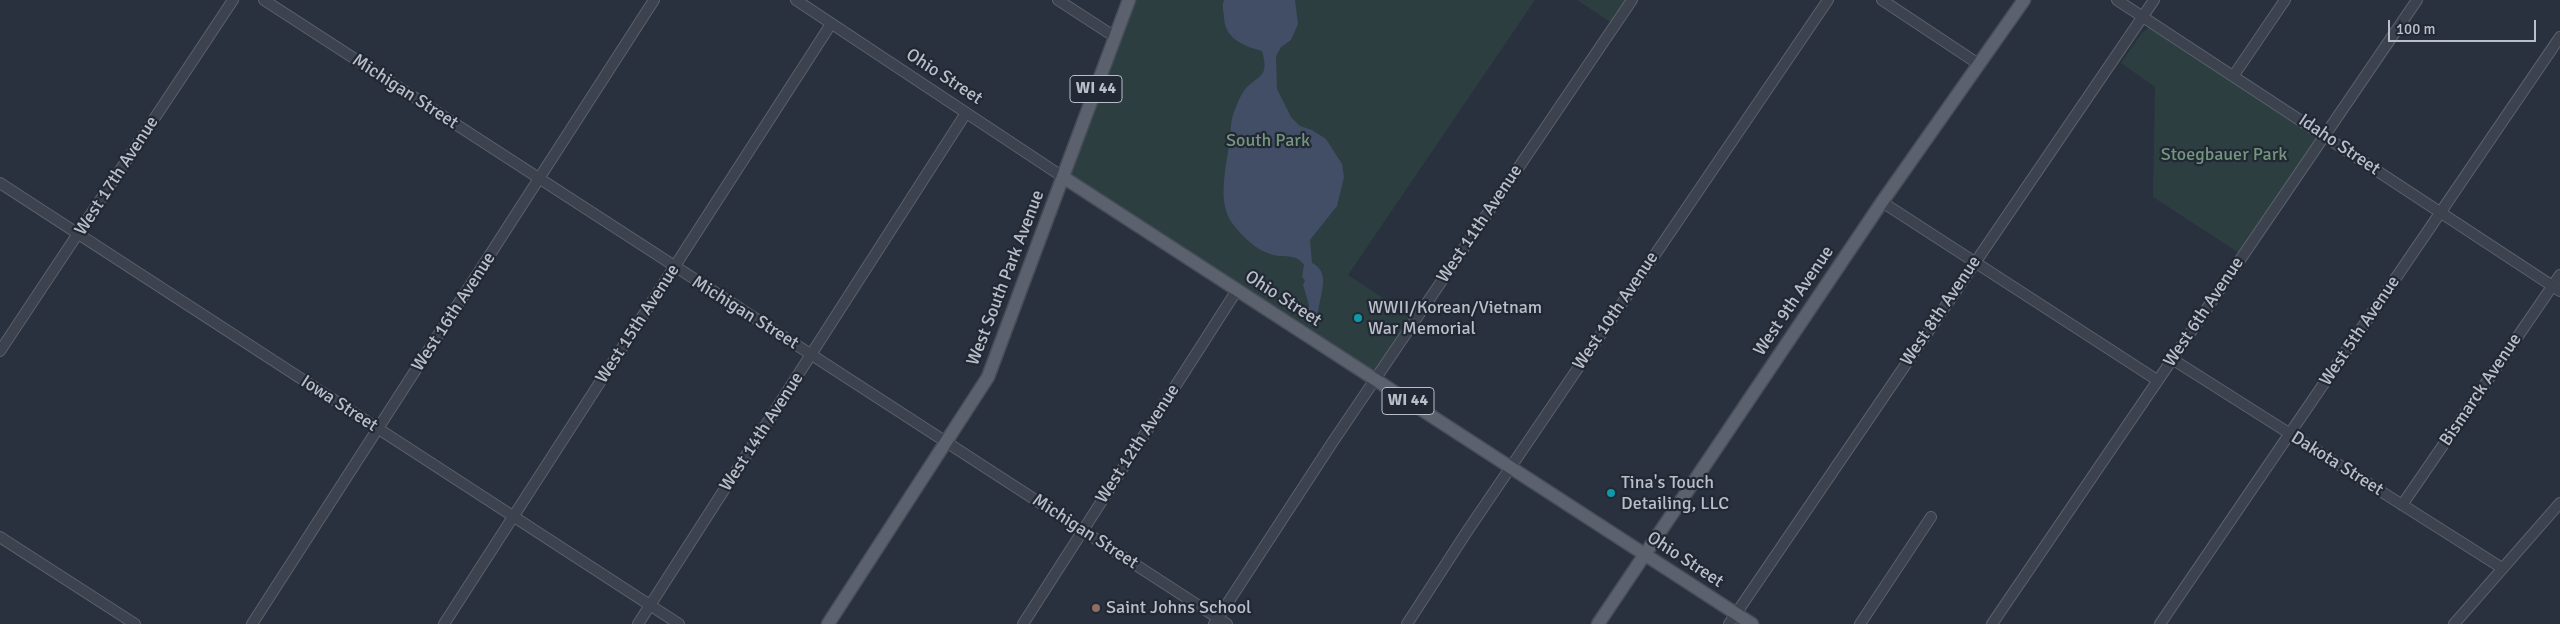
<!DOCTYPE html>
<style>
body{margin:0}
#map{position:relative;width:2560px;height:624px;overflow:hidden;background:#29313e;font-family:Signika,sans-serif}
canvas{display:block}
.scale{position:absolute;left:2388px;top:20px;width:148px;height:22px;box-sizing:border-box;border:2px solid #b9bfc9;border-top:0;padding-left:6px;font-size:15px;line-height:18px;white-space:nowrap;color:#b9bfc9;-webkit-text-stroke:4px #222834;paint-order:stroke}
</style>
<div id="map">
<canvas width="2560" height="624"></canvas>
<div class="scale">100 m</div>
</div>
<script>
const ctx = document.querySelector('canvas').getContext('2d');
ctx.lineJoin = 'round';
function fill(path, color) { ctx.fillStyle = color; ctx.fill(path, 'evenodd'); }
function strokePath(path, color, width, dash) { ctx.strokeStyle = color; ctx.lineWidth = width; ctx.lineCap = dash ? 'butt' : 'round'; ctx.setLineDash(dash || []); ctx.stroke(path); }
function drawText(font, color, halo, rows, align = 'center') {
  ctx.font = font + ' Signika,sans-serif'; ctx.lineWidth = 4.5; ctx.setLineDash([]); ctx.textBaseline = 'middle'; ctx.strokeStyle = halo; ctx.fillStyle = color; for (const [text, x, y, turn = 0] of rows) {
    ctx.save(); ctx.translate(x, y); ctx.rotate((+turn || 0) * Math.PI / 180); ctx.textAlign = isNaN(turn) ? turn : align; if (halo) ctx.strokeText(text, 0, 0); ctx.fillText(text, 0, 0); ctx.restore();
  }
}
const green = new Path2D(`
 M1128,0H1535L1348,275L1416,320L1375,379L1063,177Z
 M1577,0H1632L1615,25Z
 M2153,24L2325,135L2242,255L2153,197L2155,87L2121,63L2142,33Z`);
const water = new Path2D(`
 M1224,0H1295L1298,24L1291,40L1281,47L1276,56L1277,89L1291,117L1300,126L1312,130L1326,139L1342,164L1344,177L1337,206L1310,240L1312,263C1328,271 1323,287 1320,301C1318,310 1319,315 1313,323L1306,318L1309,305L1303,285L1305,280L1302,277L1304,265C1295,252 1283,259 1270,254C1255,249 1242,236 1232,223C1217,202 1226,169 1229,145C1231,134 1230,122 1234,112C1237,104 1241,94 1246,88C1261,74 1269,76 1262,51C1244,46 1224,39 1224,16C1223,10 1222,5 1224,0Z`);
const minor = new Path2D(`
 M264,0L1227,624
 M796,0L1063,177
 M1058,0L1115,37
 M1882,0L1980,65
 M2117,0L2560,291
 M2234,75L2285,0
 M0,183L679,624
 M1882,202L2157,380
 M0,351L233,0
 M2172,359L2502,568
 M2402,505L2560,275
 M0,537L135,624
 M252,624L654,0
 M444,624L831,24
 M638,624L966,113
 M1023,624L1237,290
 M1214,624L1332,443L1632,0
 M1407,624L1468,530L1828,0
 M1729,624L2154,0
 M1860,624L1931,517
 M1992,624L2417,0
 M2160,624L2560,37
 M2454,624L2560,503`);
const major = new Path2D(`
 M1063,177L1752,624
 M828,624L988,377L1129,0
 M1598,624L1882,202L2024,0`);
const markers = [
 [1358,318,5,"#0f9aa8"],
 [1611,493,5,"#0f9aa8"],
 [1096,608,5,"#8d6e63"]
];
const shields = [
 [1096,89,52],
 [1408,401,52]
];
const shieldNames = [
 ["WI 44",1096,89],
 ["WI 44",1408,401]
];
const streetNames = [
 ["Ohio Street",944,77,33],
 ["Michigan Street",405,92,33],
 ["Idaho Street",2339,145,34],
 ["West 17th Avenue",117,176,-57],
 ["West 11th Avenue",1480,224,-56],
 ["West South Park Avenue",1006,278,-69],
 ["Ohio Street",1283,299,33],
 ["West 9th Avenue",1794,301,-56],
 ["West 10th Avenue",1616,311,-56],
 ["West 8th Avenue",1941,311,-56],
 ["West 16th Avenue",454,312,-57],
 ["West 6th Avenue",2204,312,-56],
 ["Michigan Street",745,313,32],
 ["West 15th Avenue",638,324,-57],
 ["West 5th Avenue",2360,331,-56],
 ["Bismarck Avenue",2481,390,-56],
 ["Iowa Street",339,404,33],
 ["West 14th Avenue",762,432,-57],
 ["West 12th Avenue",1138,444,-57],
 ["Dakota Street",2337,464,32],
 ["Michigan Street",1085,532,33],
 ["Ohio Street",1685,560,33]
];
const parkNames = [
 ["South Park",1268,141],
 ["Stoegbauer Park",2224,155]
];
const poiNames = [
 ["WWII/Korean/Vietnam",1368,308],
 ["War Memorial",1368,329],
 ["Tina's Touch",1621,483],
 ["Detailing, LLC",1621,504],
 ["Saint Johns School",1106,608]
];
fill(green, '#2c3e40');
fill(water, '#414e65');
strokePath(minor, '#5b616c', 12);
strokePath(major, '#464c58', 15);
strokePath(minor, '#3d434e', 10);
strokePath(major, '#5b626e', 12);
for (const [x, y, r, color] of markers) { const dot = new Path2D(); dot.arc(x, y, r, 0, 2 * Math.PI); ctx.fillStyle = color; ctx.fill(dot); strokePath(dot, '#222834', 2); }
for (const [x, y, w] of shields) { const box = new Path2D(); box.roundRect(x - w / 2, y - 13.5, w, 27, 4); ctx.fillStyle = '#222834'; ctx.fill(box); strokePath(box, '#b9bfc9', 1); }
drawText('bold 16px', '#b9bfc9', null, shieldNames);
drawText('18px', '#b9bfc9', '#222834', streetNames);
drawText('18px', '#73977d', '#222834', parkNames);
drawText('18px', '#b9bfc9', '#222834', poiNames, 'left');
</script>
